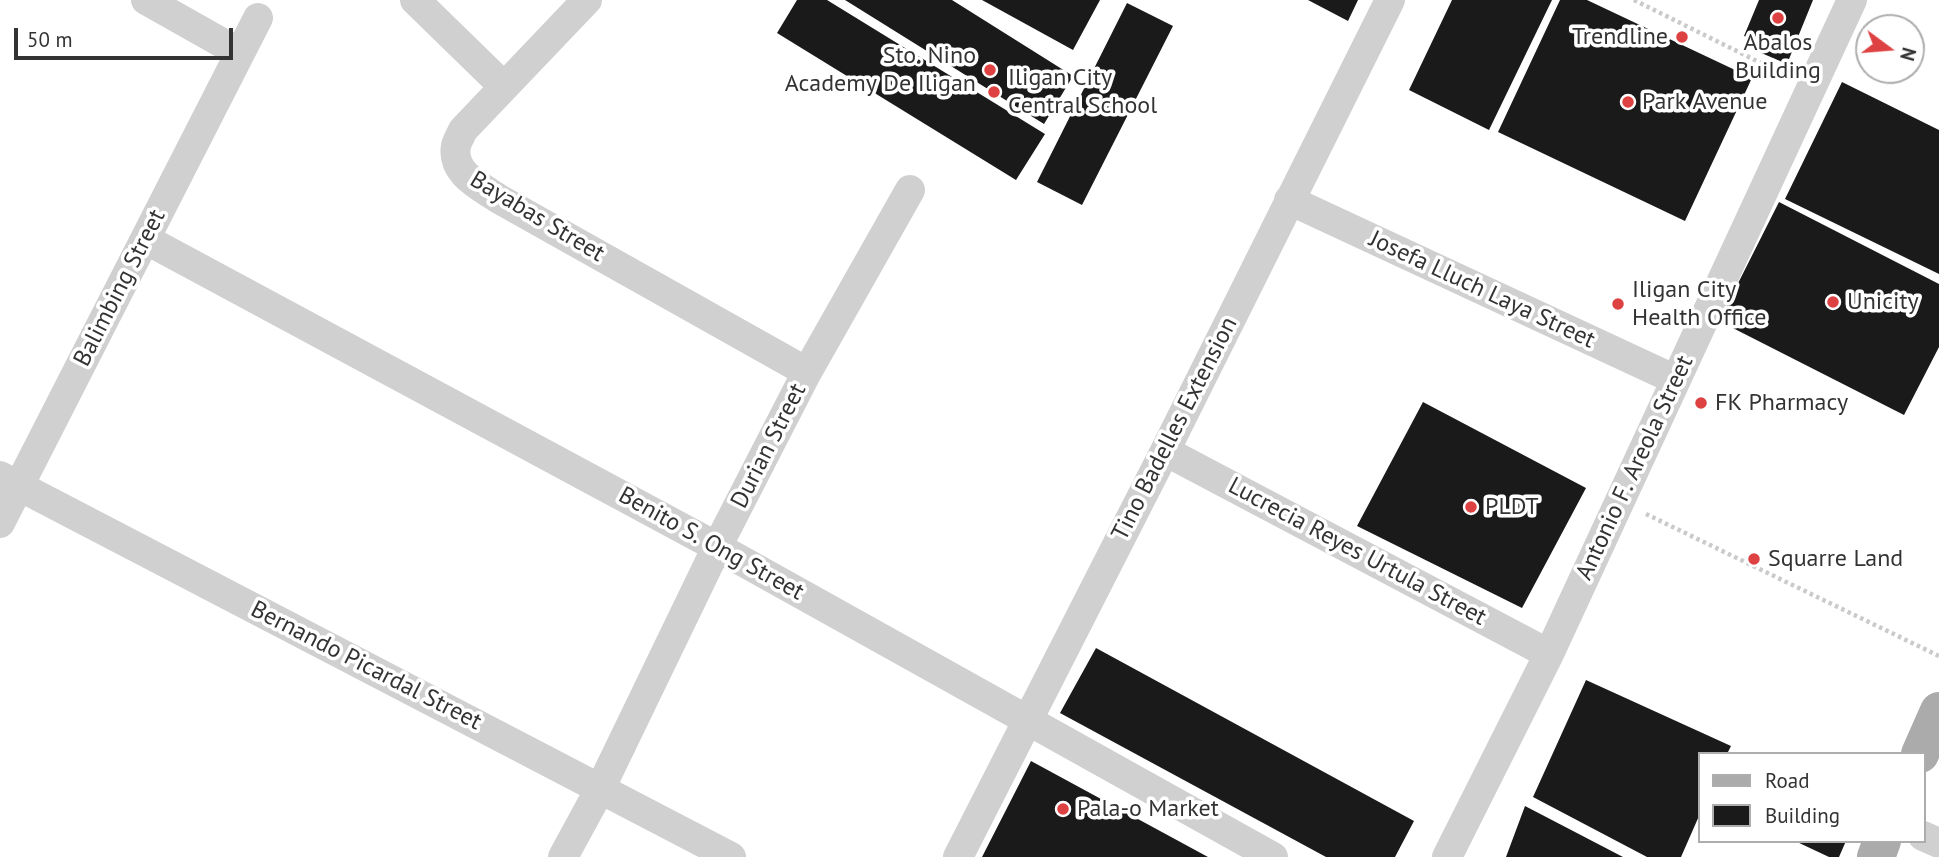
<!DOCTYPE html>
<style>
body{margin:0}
#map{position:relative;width:1939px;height:857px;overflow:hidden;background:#fff;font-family:"PT Sans",sans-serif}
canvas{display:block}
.legend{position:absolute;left:1698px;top:752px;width:228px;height:91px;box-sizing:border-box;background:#fff;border:2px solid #adadad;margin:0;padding:9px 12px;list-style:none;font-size:21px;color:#333}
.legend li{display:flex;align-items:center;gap:14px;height:35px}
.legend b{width:35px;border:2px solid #adadad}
.north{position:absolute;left:1855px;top:14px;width:70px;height:70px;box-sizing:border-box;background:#fff;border:2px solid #adadad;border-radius:50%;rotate:106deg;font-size:19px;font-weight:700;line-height:28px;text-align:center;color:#333}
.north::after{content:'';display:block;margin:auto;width:24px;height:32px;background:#de4141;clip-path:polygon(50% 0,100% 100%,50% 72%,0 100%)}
.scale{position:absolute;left:14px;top:28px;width:219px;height:32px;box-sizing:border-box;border:4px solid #333;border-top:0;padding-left:9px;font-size:21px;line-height:24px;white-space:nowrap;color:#333;-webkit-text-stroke:5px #fff;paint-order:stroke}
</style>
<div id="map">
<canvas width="1939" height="857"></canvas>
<ul class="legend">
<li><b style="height:9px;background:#ababab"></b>Road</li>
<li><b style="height:19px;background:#1a1a1a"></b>Building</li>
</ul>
<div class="north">N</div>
<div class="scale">50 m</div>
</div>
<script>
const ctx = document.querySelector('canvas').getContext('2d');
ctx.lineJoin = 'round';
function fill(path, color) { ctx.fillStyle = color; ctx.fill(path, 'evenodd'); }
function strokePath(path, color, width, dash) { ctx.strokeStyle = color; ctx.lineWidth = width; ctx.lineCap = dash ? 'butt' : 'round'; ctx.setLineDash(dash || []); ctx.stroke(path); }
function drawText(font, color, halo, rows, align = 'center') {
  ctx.font = font + ' "PT Sans",sans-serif'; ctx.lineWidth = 7; ctx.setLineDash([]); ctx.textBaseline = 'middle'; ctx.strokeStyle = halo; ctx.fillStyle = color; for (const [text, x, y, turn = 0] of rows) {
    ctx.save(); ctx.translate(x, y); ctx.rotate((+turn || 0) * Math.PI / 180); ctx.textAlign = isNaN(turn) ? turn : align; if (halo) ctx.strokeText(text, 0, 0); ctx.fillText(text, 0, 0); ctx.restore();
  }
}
const building = new Path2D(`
 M797,0H827L1045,134L1016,180L777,33Z
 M845,0H952L1073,76L1044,124Z
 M982,0H1100L1073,50Z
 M1308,0H1358L1348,21Z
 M1452,0H1552L1489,130L1409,90Z
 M1560,0H1587L1752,78L1685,221L1498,132Z
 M1759,0H1813L1787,64L1759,52L1762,43L1744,36Z
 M1127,3L1173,26L1082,205L1037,182Z
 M1842,82L1939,130V274L1785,199Z
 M1779,202L1939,284V347L1904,415L1719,321Z
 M1423,402L1586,488L1522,608L1357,526Z
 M1096,648L1414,821L1395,857H1326L1060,713Z
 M1586,680L1731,746L1727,754H1699V816L1681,857H1647L1533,797Z
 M1031,761L1208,857H982Z
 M1525,806L1623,857H1506Z
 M1795,841H1846L1839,857H1829Z`);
const path = new Path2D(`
 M1634,0L1787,76
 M1646,514L1939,656`);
const minor = new Path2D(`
 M146,0L240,53
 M415,0L493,76
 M587,0L463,130C461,135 457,141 456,146C451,173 480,186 499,199L807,372
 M1289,200L1676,380
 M145,239L717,547L1273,857
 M1165,451L1549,654
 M0,476L731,857
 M0,523L258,18
 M1923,836L1939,843
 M563,857L600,789L717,547L807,372L910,190
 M958,857L1165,451L1390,0
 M1447,857L1549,654L1852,0`);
const major = new Path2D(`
 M1920,754L1939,711
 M1876,857L1882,841`);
const markers = [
 [1778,18,7,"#de4141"],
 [1682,37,7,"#de4141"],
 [990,70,7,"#de4141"],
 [994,92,7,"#de4141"],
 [1628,102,7,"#de4141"],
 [1833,302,7,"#de4141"],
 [1618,304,7,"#de4141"],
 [1701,403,7,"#de4141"],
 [1471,507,7,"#de4141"],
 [1754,559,7,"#de4141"],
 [1063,809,7,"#de4141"]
];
const poiNames = [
 ["Trendline",1668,37,"right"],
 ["Abalos",1778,43,"center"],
 ["Building",1778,71,"center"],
 ["Sto. Nino",976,56,"right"],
 ["Academy De Iligan",976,84,"right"],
 ["Iligan City",1008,78],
 ["Central School",1008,106],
 ["Park Avenue",1642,102],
 ["Iligan City",1632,290],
 ["Health Office",1632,318],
 ["Unicity",1847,302],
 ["FK Pharmacy",1715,403],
 ["PLDT",1485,507],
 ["Squarre Land",1768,559],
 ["Pala-o Market",1077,809]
];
const streetNames = [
 ["Bayabas Street",537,217,31],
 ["Balimbing Street",120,288,-63],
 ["Josefa Lluch Laya Street",1482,290,25],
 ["Tino Badelles Extension",1175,429,-63],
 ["Durian Street",769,446,-63],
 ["Antonio F. Areola Street",1635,468,-65],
 ["Benito S. Ong Street",711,544,29],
 ["Lucrecia Reyes Urtula Street",1357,552,28],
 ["Bernando Picardal Street",366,666,27]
];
fill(building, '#1a1a1a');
strokePath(path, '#cacaca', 4.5, [3.5, 3.5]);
strokePath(minor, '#d0d0d0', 30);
strokePath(major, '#ababab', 38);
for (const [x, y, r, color] of markers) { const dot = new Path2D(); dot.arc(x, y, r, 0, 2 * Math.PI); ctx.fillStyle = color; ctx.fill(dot); strokePath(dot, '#fff', 2.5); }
drawText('24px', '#333', '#fff', poiNames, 'left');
drawText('24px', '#333', '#fff', streetNames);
</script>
